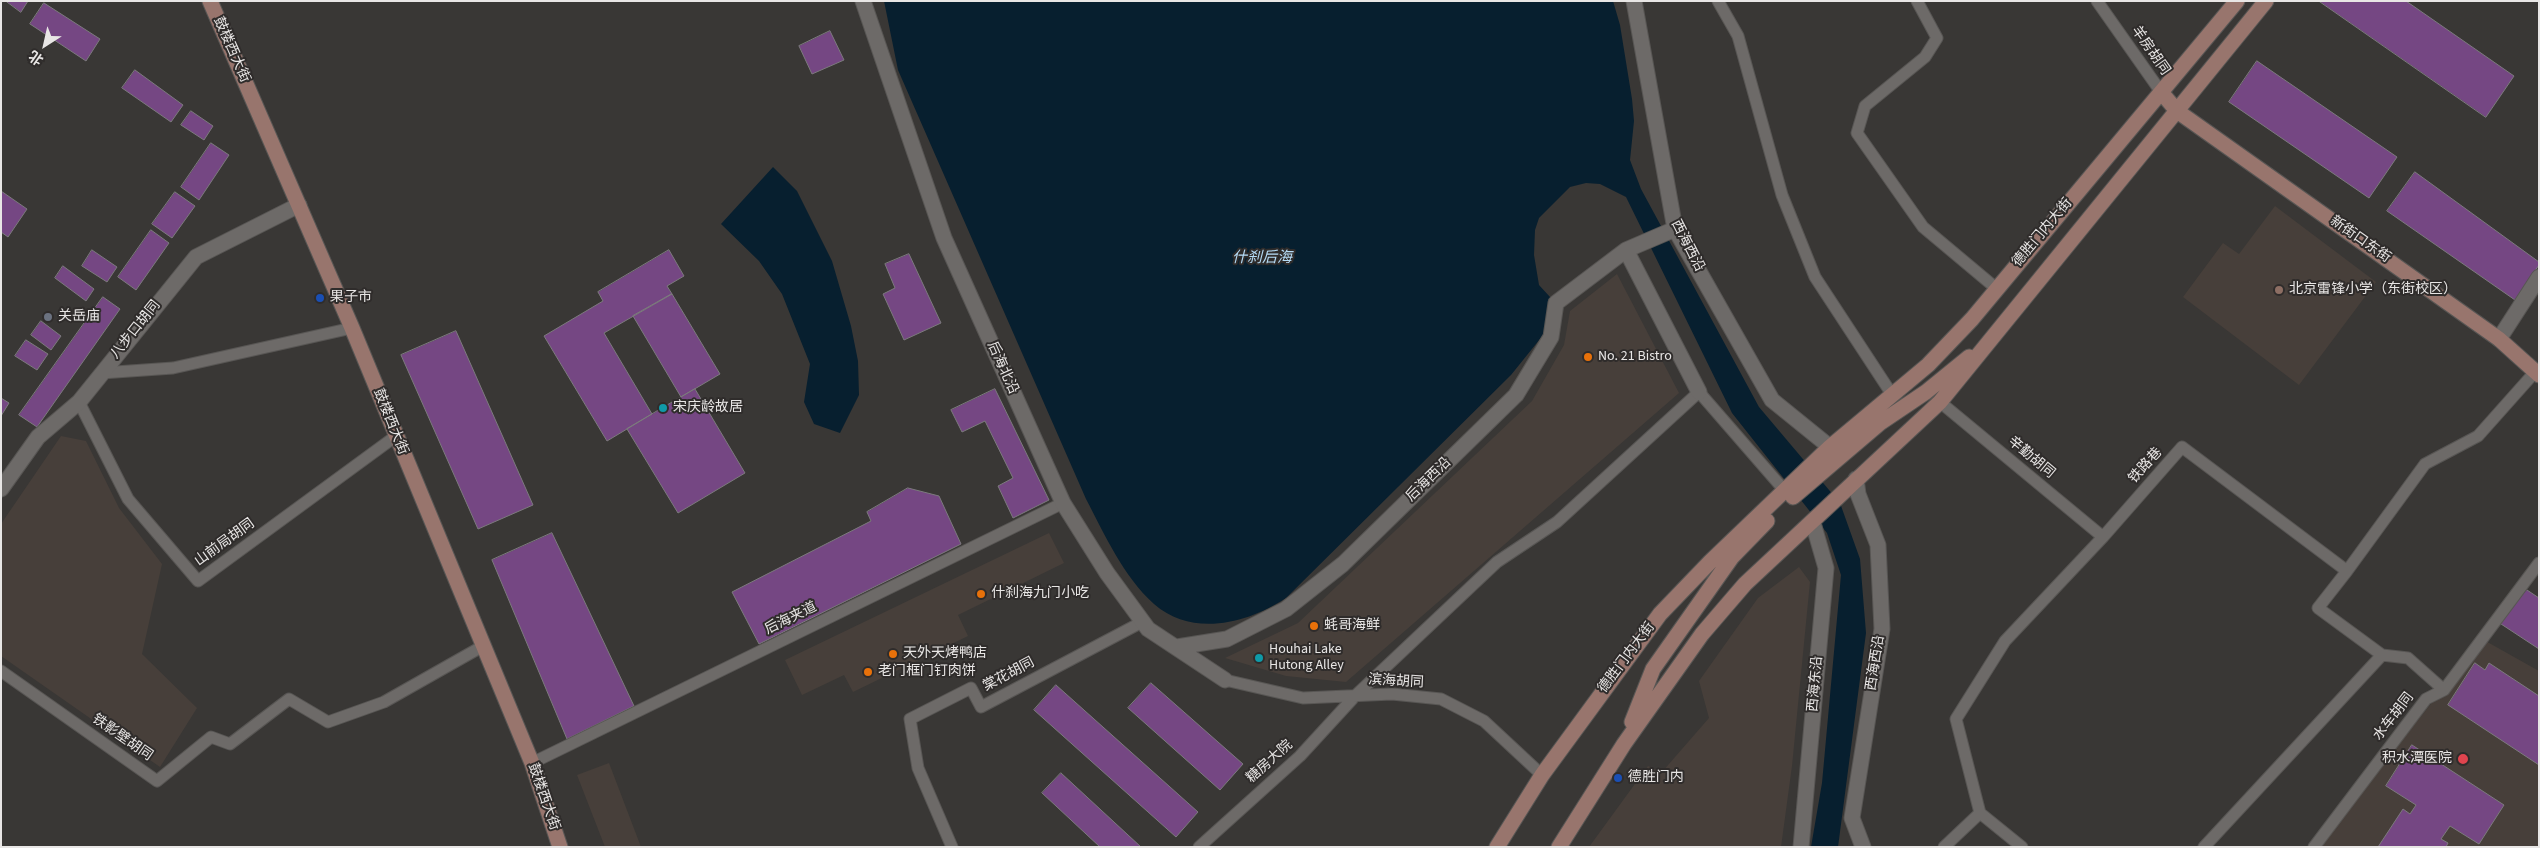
<!DOCTYPE html>
<meta charset="utf-8">
<style>
body{margin:0}
#map{position:relative;width:2540px;height:848px;overflow:hidden;background:#393735;font-family:"Source Sans 3","Noto Sans SC",sans-serif}
canvas{display:block}
.frame{position:absolute;inset:0;border:2px solid #e8e6e5;pointer-events:none}
.north{position:absolute;left:20px;top:20px;width:50px;height:50px;-webkit-text-stroke:4px #2f2c2b;paint-order:stroke;rotate:215deg;font-size:14px;font-weight:700;line-height:20px;text-align:center;color:#e8e6e5}
.north::after{content:'';display:block;margin:auto;width:18px;height:22px;background:#e8e6e5;clip-path:polygon(50% 0,100% 100%,50% 72%,0 100%)}
</style>
<div id="map">
<canvas width="2540" height="848"></canvas>
<div class="frame"></div>
<div class="north">北</div>
</div>
<script>
const ctx = document.querySelector('canvas').getContext('2d');
ctx.lineJoin = 'round';
function fill(path, color) { ctx.fillStyle = color; ctx.fill(path, 'evenodd'); }
function strokePath(path, color, width, dash) { ctx.strokeStyle = color; ctx.lineWidth = width; ctx.lineCap = dash ? 'butt' : 'round'; ctx.setLineDash(dash || []); ctx.stroke(path); }
function drawText(font, color, halo, rows, align = 'center') {
  ctx.font = font + ' "Source Sans 3","Noto Sans SC",sans-serif'; ctx.lineWidth = 4; ctx.setLineDash([]); ctx.textBaseline = 'middle'; ctx.strokeStyle = halo; ctx.fillStyle = color; for (const [text, x, y, turn = 0] of rows) {
    ctx.save(); ctx.translate(x, y); ctx.rotate((+turn || 0) * Math.PI / 180); ctx.textAlign = isNaN(turn) ? turn : align; if (halo) ctx.strokeText(text, 0, 0); ctx.fillText(text, 0, 0); ctx.restore();
  }
}
const built = new Path2D(`
 M2275,206L2376,282L2299,385L2183,297L2223,243L2239,254Z
 M1617,274L1679,393L1346,682L1286,676L1225,658L1298,623L1532,401L1564,345L1570,311Z
 M61,436L86,441L119,508L162,564L142,654L197,708L160,767L1,656V524Z
 M1049,533L1064,563L958,615L968,636L853,692L844,675L802,695L785,660Z
 M1799,567L1810,582L1792,766L1781,847H1589L1648,766L1662,772L1709,718L1699,681L1758,598Z
 M2482,639L2539,671V847H2318Z
 M609,763L641,847H605L577,775Z`);
const water = new Path2D(`
 M884,1H1613L1620,25L1632,99L1634,121L1630,160L1641,189L1759,407L1840,503L1860,559L1866,633L1838,847H1811L1822,783L1841,575L1827,533L1732,413L1626,197L1600,184L1586,183L1570,187L1539,218L1535,230L1534,255L1539,285L1550,297L1549,321L1544,334L1511,375L1286,598C1248,623 1193,638 1154,604C1123,576 1105,535 1086,499L898,70Z
 M773,167L797,191L832,261L851,326L858,361L859,395L840,433L814,424L804,402L810,364L782,294L759,261L721,224Z`);
const building = new Path2D(`
 M6,1H28L21,12Z
 M2319,1H2406L2514,76L2486,117Z
 M44,3L100,39L86,61L30,24Z
 M830,31L844,60L812,74L799,46Z
 M2257,61L2397,157L2369,198L2229,102Z
 M135,70L183,105L171,122L122,88Z
 M191,111L213,126L204,140L181,125Z
 M211,143L229,155L199,200L181,187Z
 M2415,172L2539,262V265L2515,300L2387,211Z
 M1,191L27,209L8,237L1,232Z
 M175,192L195,206L172,238L152,224Z
 M151,230L169,243L136,290L118,277Z
 M92,250L117,267L107,282L82,266Z
 M669,250L684,276L667,286L672,294L604,333L652,414L607,441L544,336L603,301L598,292Z
 M909,254L941,323L904,340L883,294L895,288L885,264Z
 M63,266L94,289L86,301L55,278Z
 M672,294L720,374L681,397L633,316Z
 M103,297L120,309L37,427L19,415Z
 M41,321L61,336L51,350L31,335Z
 M456,331L533,505L478,529L401,355Z
 M26,340L48,354L37,370L15,356Z
 M695,389L745,473L678,513L627,429Z
 M995,389L1049,500L1013,518L998,486L1013,478L985,421L962,432L951,410Z
 M1,398L9,403L1,416Z
 M908,488L939,496L961,544L759,644L732,592L871,521L867,512Z
 M552,533L634,706L567,739L492,560Z
 M2521,586L2539,598V649L2498,622Z
 M2475,663L2485,670L2489,663L2539,696V765L2448,705Z
 M1151,683L1243,764L1220,790L1128,708Z
 M1056,685L1198,812L1176,837L1034,710Z
 M2412,745L2504,805L2479,844L2450,826L2441,839L2448,843L2446,847H2378L2403,809L2410,814L2416,805L2386,786Z
 M1061,773L1141,847H1100L1042,793Z`);
const lane = new Path2D(`
 M1718,1L1738,36L1782,195L1815,277L1893,396
 M1917,1L1937,38L1925,57L1865,106L1857,133L1923,227L1997,289
 M2097,1L2161,92
 M101,373L173,368L352,328
 M79,402L128,499L198,581L396,436
 M1940,402L2103,537
 M2347,571L2318,608L2382,655
 M1,671L157,781L211,737L230,744L289,699L328,722L384,702L483,646
 M1225,680L1303,698L1392,694L1441,699L1484,721L1542,775
 M532,763L1063,503
 M1980,813L2022,847
 M952,847L918,768L910,719L971,688L981,707L1144,621
 M1199,847L1300,756L1356,695L1497,562L1557,522L1699,392L1785,491
 M1944,847L1980,813L1956,719L2005,641L2103,537L2182,447L2347,571L2425,464L2478,436L2535,372
 M2204,847L2382,655L2408,658L2444,690
 M2314,847L2426,699L2444,690L2539,563`);
const street = new Path2D(`
 M863,1L944,238L1063,503L1107,573L1148,629L1225,680
 M1634,1L1675,229L1772,400L1830,447
 M1626,250L1699,392
 M2499,339L2539,277
 M1856,479L1858,494L1878,545L1882,629L1852,818L1863,847
 M1,489L38,437L79,402L196,257L299,205
 M1177,647L1227,639L1286,609L1343,564L1516,395L1551,337L1556,303L1626,250L1675,229
 M1801,847L1826,568L1813,523`);
const secondary = new Path2D(`
 M210,1L352,328L532,763L560,847
 M2161,92L2177,111L2499,339L2539,375
 M1793,497L1880,423L1926,392L1969,357
 M1632,722L1653,669L1732,557L1767,521
 M1497,847L1542,775L1660,614L1710,562L1830,447L1928,365L1972,319L2237,1
 M1559,847L1624,744L1702,634L1745,584L1940,402L2266,1`);
const markers = [
 [2279,290,5,"#8d6e63"],
 [320,298,5,"#1a4fb4"],
 [48,317,5,"#6b7280"],
 [1588,357,5,"#e8710a"],
 [663,408,5,"#0f9aa8"],
 [981,594,5,"#e8710a"],
 [1314,626,5,"#e8710a"],
 [893,654,5,"#e8710a"],
 [1259,658,5,"#0f9aa8"],
 [868,672,5,"#e8710a"],
 [2463,759,6,"#e0444e"],
 [1618,778,5,"#1a4fb4"]
];
const streetNames = [
 ["鼓楼西大街",231,50,66],
 ["羊房胡同",2150,51,55],
 ["德胜门内大街",2043,233,-50],
 ["新街口东街",2360,240,35],
 ["西海西沿",1687,246,63],
 ["八步口胡同",136,330,-51],
 ["后海北沿",1002,368,66],
 ["鼓楼西大街",390,422,68],
 ["辛勤胡同",2031,458,40],
 ["铁路巷",2146,466,-48],
 ["后海西沿",1429,480,-44],
 ["山前局胡同",225,543,-36],
 ["后海夹道",791,619,-26],
 ["德胜门内大街",1627,658,-53],
 ["西海西沿",1876,663,-81],
 ["棠花胡同",1009,675,-28],
 ["滨海胡同",1396,682,3],
 ["西海东沿",1816,684,-85],
 ["水车胡同",2394,717,-52],
 ["铁影壁胡同",122,738,35],
 ["糖房大院",1270,762,-42],
 ["鼓楼西大街",543,797,71]
];
const poiNames = [
 ["北京雷锋小学（东街校区）",2289,290],
 ["果子市",330,298],
 ["关岳庙",58,317],
 ["No. 21 Bistro",1598,357],
 ["宋庆龄故居",673,408],
 ["什刹海九门小吃",991,594],
 ["蚝哥海鲜",1324,626],
 ["Houhai Lake",1269,650],
 ["Hutong Alley",1269,666],
 ["天外天烤鸭店",903,654],
 ["老门框门钉肉饼",878,672],
 ["积水潭医院",2452,759,"right"],
 ["德胜门内",1628,778]
];
const waterNames = [
 ["什刹后海",1262,259]
];
fill(built, '#473f3a');
fill(water, '#071f2f');
fill(building, '#754783');
strokePath(building, '#7c7a7d', 1);
strokePath(lane, '#585654', 13);
strokePath(street, '#585654', 17);
strokePath(secondary, '#585654', 17);
strokePath(lane, '#6d6a68', 11);
strokePath(street, '#6d6a68', 15);
strokePath(secondary, '#98756d', 15);
for (const [x, y, r, color] of markers) { const dot = new Path2D(); dot.arc(x, y, r, 0, 2 * Math.PI); ctx.fillStyle = color; ctx.fill(dot); strokePath(dot, '#2f2c2b', 2); }
drawText('14px', '#e8e6e5', '#2f2c2b', streetNames);
drawText('14px', '#e8e6e5', '#2f2c2b', poiNames, 'left');
drawText('italic 15px', '#b5dbf6', '#2f2c2b', waterNames);
</script>
